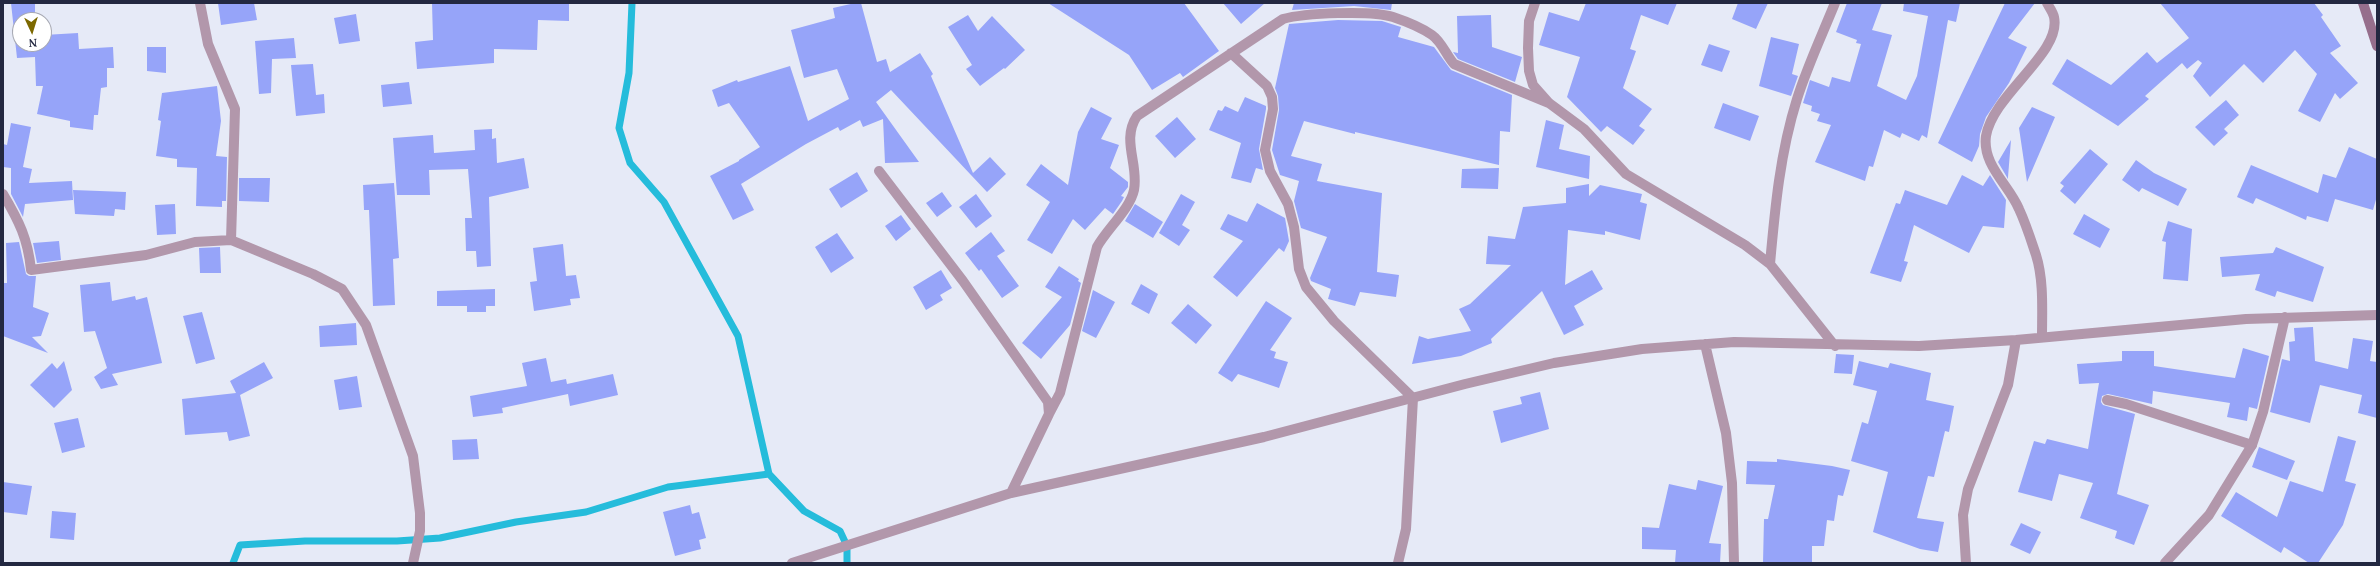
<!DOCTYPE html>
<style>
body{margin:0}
#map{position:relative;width:2380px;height:566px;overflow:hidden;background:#e6eaf7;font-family:"PT Serif",serif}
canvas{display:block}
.frame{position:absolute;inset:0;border:4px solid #232841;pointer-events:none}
.north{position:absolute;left:12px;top:12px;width:40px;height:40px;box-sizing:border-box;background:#fff;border:1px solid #a7a9b3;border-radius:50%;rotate:176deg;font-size:11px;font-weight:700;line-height:16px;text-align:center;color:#232841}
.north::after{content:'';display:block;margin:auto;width:14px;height:18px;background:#7c6800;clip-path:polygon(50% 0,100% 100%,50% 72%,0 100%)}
</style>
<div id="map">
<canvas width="2380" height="566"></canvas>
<div class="frame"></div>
<div class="north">N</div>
</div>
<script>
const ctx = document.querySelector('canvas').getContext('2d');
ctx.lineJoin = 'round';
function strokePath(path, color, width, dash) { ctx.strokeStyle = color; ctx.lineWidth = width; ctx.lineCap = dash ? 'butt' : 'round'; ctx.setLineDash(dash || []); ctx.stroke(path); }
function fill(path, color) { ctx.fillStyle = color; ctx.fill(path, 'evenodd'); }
const stream = new Path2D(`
 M632,3L629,73L619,128L630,163L664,202L738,336L769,474L804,511L840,531L847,546V563
 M233,563L240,545L305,541H397L440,538L516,522L586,512L668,487L769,474`);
const building = new Path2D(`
 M11,3H35V13H39L40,20H20V44H44V35L78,33L79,49L113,47L114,68H107V87L101,88L98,115H94L93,130L70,127V121L37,114L43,86H36L35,57L17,58Z
 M218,3H254L257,20L221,25Z
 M432,3H569V21L538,20L537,50L494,49V63L417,69L415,42L433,40Z
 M855,3H861L877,62L886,59L890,72L920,53L933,74L931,76L973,173L990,157L1006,174L987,192L891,90L876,102L919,162L885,163L883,119L863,127L860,120L840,131L838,127L806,144L741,184L754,210L733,220L710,176L739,161V160L760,147L729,103L718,107L712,90L737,80L738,82L790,66L808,121L849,99L837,69L804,78L791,30L835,18L833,8Z
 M1048,3H1184L1219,51L1183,77L1180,73L1152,90L1129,55Z
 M1223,3H1265L1241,24Z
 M1294,3H1392L1391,10L1354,6L1292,10Z
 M1586,3H1677L1668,25L1641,15L1630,49L1636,51L1623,88L1652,109L1639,126L1645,130L1633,145L1607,126L1601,132L1567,97L1580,57L1539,45L1549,12L1579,21Z
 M1738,3H1768L1756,29L1732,19Z
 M1847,3H1882L1872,30L1892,35L1877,86L1906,100L1917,76L1928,16L1903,11L1904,3H1960L1956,22L1948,20L1927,138L1922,135L1919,141L1902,133L1900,138L1884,130L1873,167L1869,166L1865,181L1815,162L1831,125L1817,121L1820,114L1811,111L1812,106L1803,103L1810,80L1829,87L1832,77L1850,82L1861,44L1856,43L1857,40L1836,32Z
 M2005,3H2035L2008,38L2027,47L2009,83L1986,117L1980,134L1979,146L1972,162L1938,143Z
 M2160,3H2314L2323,15L2321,17L2341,46L2330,53L2358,83L2340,99L2335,93L2320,122L2298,111L2317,74L2295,50L2263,83L2244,64L2210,97L2193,76L2202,63L2198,60L2187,69L2182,63L2145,96L2149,99L2118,126L2052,84L2067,59L2111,85L2147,52L2157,63L2189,38Z
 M356,14L360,41L339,44L334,18Z
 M968,15L978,31L992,16L1025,50L1005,69L1004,68L980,86L966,69L972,65L948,27Z
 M1491,15L1492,47L1522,57L1515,82L1458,59L1453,52L1458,53L1457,16Z
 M1338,20L1382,21L1401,27L1398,37L1434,47L1451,70L1512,95L1510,132L1500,131L1499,165L1355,132V134L1304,121L1291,156L1322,164L1317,181L1382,193L1377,272L1399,275L1396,297L1360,292L1355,306L1328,299L1331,289L1311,281L1310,278L1327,237L1301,228L1294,201L1299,181L1280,175L1272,150L1279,110L1278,96L1275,88L1289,24Z
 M1771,37L1799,44L1792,74L1798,76L1791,96L1759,86Z
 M294,38L296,58L272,59L271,93L259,94L255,41Z
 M1709,44L1730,51L1722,72L1701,65Z
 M147,47H166V73L147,71Z
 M313,64L316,95L324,94L325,113L296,116L291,65Z
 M409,82L412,104L383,107L381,85Z
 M217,86L221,121L216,156L227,157L226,201H222V207L196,206L197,168L177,167V159L156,156L161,121L158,120L162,93Z
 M1245,97L1266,106V109L1259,149L1263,170L1256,168L1251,183L1231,178L1241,143L1209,130L1218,110L1222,111L1225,106L1238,112Z
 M2226,100L2239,115L2224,129L2228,133L2214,146L2195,127Z
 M1723,103L1759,116L1750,141L1714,128Z
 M1091,107L1112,118L1101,139L1119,145L1110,168L1128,182V187L1121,196L1124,197L1122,201L1113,214L1105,208L1085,230L1073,219L1052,254L1027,240L1050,202L1026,185L1041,164L1068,185L1078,132Z
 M2032,107L2055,117L2027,182L2019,128Z
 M1177,117L1196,139L1175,158L1155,136Z
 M1546,120L1564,125L1559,149L1590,156L1589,179L1536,167Z
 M11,123L31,127L23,167L32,169L29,183L72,181L73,200L25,204L23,217L11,194V168L3,167V144L7,145Z
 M492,129V139L496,138L497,163L524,158L529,188L489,197L491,266L477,267L476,251H466L465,218H472L468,169L429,170L430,195H397L393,138L433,135L434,153L475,150L474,130Z
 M2011,140L2008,177V179L1998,162Z
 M2349,147L2377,159V196L2373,210L2335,199L2328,222L2307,216L2306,220L2256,198L2253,204L2237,197L2251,165L2318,193L2323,174L2336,178Z
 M2090,149L2108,164L2075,204L2060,191L2064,186L2060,183Z
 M2136,160L2154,173L2187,189L2178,206L2142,188L2139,192L2122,180Z
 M1499,168L1498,189L1461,188L1462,169Z
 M857,172L868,191L841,208L829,189Z
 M1962,175L1983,186L1990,175L2006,200L2004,228L1983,226L1969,253L1914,225L1904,261L1908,262L1901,282L1870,273L1896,203L1900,204L1905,190L1947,205Z
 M239,178H270L269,202L239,201Z
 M394,183L399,258L393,259L395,305L373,306L369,210H364L363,185Z
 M1589,184V196L1600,185L1642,194L1640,202L1647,204L1640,240L1605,231V235L1568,230L1565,285L1592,270L1603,289L1574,306L1584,325L1564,335L1542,291L1491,339L1492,343L1461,356L1412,364L1419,336L1428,339L1471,331L1459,309L1470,304L1511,265L1486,264L1488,236L1515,239L1523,207L1566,203V188Z
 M73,190L126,192L125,210L115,209L114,216L75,214Z
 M942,192L952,206L937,217L926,203Z
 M976,194L992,216L976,228L959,207Z
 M1181,194L1195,202L1182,225L1190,230L1179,246L1159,233Z
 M1257,203L1285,218L1289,241L1284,252L1279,248L1237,297L1213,277L1243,241L1220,229L1228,214L1247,222Z
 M175,204L176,234L157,235L155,205Z
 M1135,204L1163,222L1153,238L1125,221Z
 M2084,214L2110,229L2100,248L2073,234Z
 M901,215L911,229L896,241L885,226Z
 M2168,221L2192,229L2188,281L2163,279L2166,242L2162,241Z
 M991,232L1005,251L997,256L1019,286L1002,298L981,269L979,271L965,253Z
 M837,233L854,258L831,273L815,247Z
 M59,241L61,260L37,263L33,243Z
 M19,242L26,274L29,276H36L33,307L49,313L41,336L32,337L48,353L3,336V283H7L6,243Z
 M563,244L566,276L576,275L580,298L570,299L571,305L534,311L530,282L537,281L533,248Z
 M220,247L221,273H200L199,248Z
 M2276,247L2324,267L2313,302L2277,291L2275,297L2255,290L2260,274L2222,277L2220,257L2273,253Z
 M1059,266L1079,279L1078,281L1081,283L1070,325L1041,359L1022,343L1062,297L1045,287Z
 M941,270L952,288L940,295L943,300L926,310L913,287Z
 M110,282L112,301L135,296L136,300L147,297L162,363L112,374L118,385L101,389L94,377L107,368L95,331L84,332L80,285Z
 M1141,284L1158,294L1149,314L1131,304Z
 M495,289V306H486V312H467V306H437V291Z
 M1093,290L1115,302L1096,338L1082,331Z
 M1266,301L1292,318L1270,350L1276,352L1274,358L1288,362L1279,388L1238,374L1232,382L1218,373Z
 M1188,304L1212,325L1196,344L1171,323Z
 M202,312L215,359L196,364L183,316Z
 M356,323L357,345L320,347L319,326Z
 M2313,327L2315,361L2348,369L2353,338L2373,341L2370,361L2377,362V418L2358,413L2362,395L2320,385L2310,423L2270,412L2282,359L2290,361L2289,342L2295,341L2294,328Z
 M2243,348L2269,356L2257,409L2249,407L2247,421L2227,417L2230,403L2153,391L2152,404L2108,394L2102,396L2101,402L2103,405L2135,414L2117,494L2149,505L2134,545L2115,538L2117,531L2080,518L2093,483L2059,474L2052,501L2018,492L2034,441L2045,444L2047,439L2088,449L2099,383L2079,384L2077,364L2122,361V351H2154V366L2235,378Z
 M1836,354L1854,355L1852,374L1834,373Z
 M546,358L551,382L566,379L567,384L613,374L618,395L570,406L568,394L502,408L503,413L473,417L470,396L527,386L522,363Z
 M64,361L72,390L54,408L30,385L52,363L57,369Z
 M1859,361L1888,368L1890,363L1931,373L1926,400L1954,406L1949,432L1945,431L1934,477L1928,476L1917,518L1944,522L1938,552L1920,549L1873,532L1888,472L1851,461L1862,422L1868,424L1877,391L1853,385Z
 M264,362L273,378L240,395L250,436L229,441L227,432L185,435L182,399L236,393L230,381Z
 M357,376L362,407L339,410L334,380Z
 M1540,392L1549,429L1501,443L1493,411L1522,404L1520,397Z
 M78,418L85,447L62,453L54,423Z
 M2338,436L2356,441L2345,481L2356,484L2343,525L2318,563H2309L2284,547L2281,553L2221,516L2236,492L2277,517L2290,481L2323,492Z
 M477,439L479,459L453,460L452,440Z
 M2259,447L2295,461L2287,480L2252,467Z
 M1777,459L1832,466L1850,470L1843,496L1838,495L1834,521L1827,520L1824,546H1812V563H1763L1764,519H1768L1775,485L1746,484L1747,461L1777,462Z
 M1698,480L1723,486L1709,543L1721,544L1720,563H1675L1676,550L1642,549V527L1659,528L1669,484L1696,490Z
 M3,482L32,486L27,515L3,512Z
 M690,505L692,514L699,512L706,538L699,540L701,549L675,556L663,512Z
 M52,511L76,513L74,540L50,538Z
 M2021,523L2041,532L2030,554L2010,545Z`);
const lane = new Path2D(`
 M2107,400L2126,404L2252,445
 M1398,563L1406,529L1413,398`);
const street = new Path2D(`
 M200,3L208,44L235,109L231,240
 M1535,3L1529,21L1528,48L1529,71L1533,85L1549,103L1584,129L1626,174L1745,245L1770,264L1835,346
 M1231,53L1267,86L1272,97L1273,109L1265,150L1270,171L1288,204L1294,227L1299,269L1306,287L1334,321L1413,398
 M879,171L963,281L1048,402L1049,414L1011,493
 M3,194C19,221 28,239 31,270L146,255L195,242L231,240L313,274L342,289L366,325L413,456L420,513V531L413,563
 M1770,264C1775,208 1780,153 1797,99C1807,67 1822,35 1835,3
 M2042,337C2042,311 2044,280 2036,255C2031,240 2026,224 2019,209C2009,185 1982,165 1986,136C1993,94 2062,53 2054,17C2053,12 2049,7 2047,3
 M1705,344L1726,433L1732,483L1734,563
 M1049,414L1060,393L1097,247C1107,229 1130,209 1134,190C1139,164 1121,140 1137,116L1283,19C1304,13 1372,10 1393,17C1405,21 1422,28 1432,35C1442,42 1446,55 1454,64L1549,103
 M792,563L1011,493L1264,437L1465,384L1554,363L1642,349L1734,342L1919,346L2016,340L2246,319L2377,315
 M1966,563L1963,515L1968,489L2008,385L2016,340
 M2165,563L2209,515L2252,445L2263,412L2285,317`);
const secondary = new Path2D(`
 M2363,3L2377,46`);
strokePath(stream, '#25bcdb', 7);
fill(building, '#96a4f9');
strokePath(lane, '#b297ab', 10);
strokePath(street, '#b297ab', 10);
strokePath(secondary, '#966e8c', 10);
</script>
